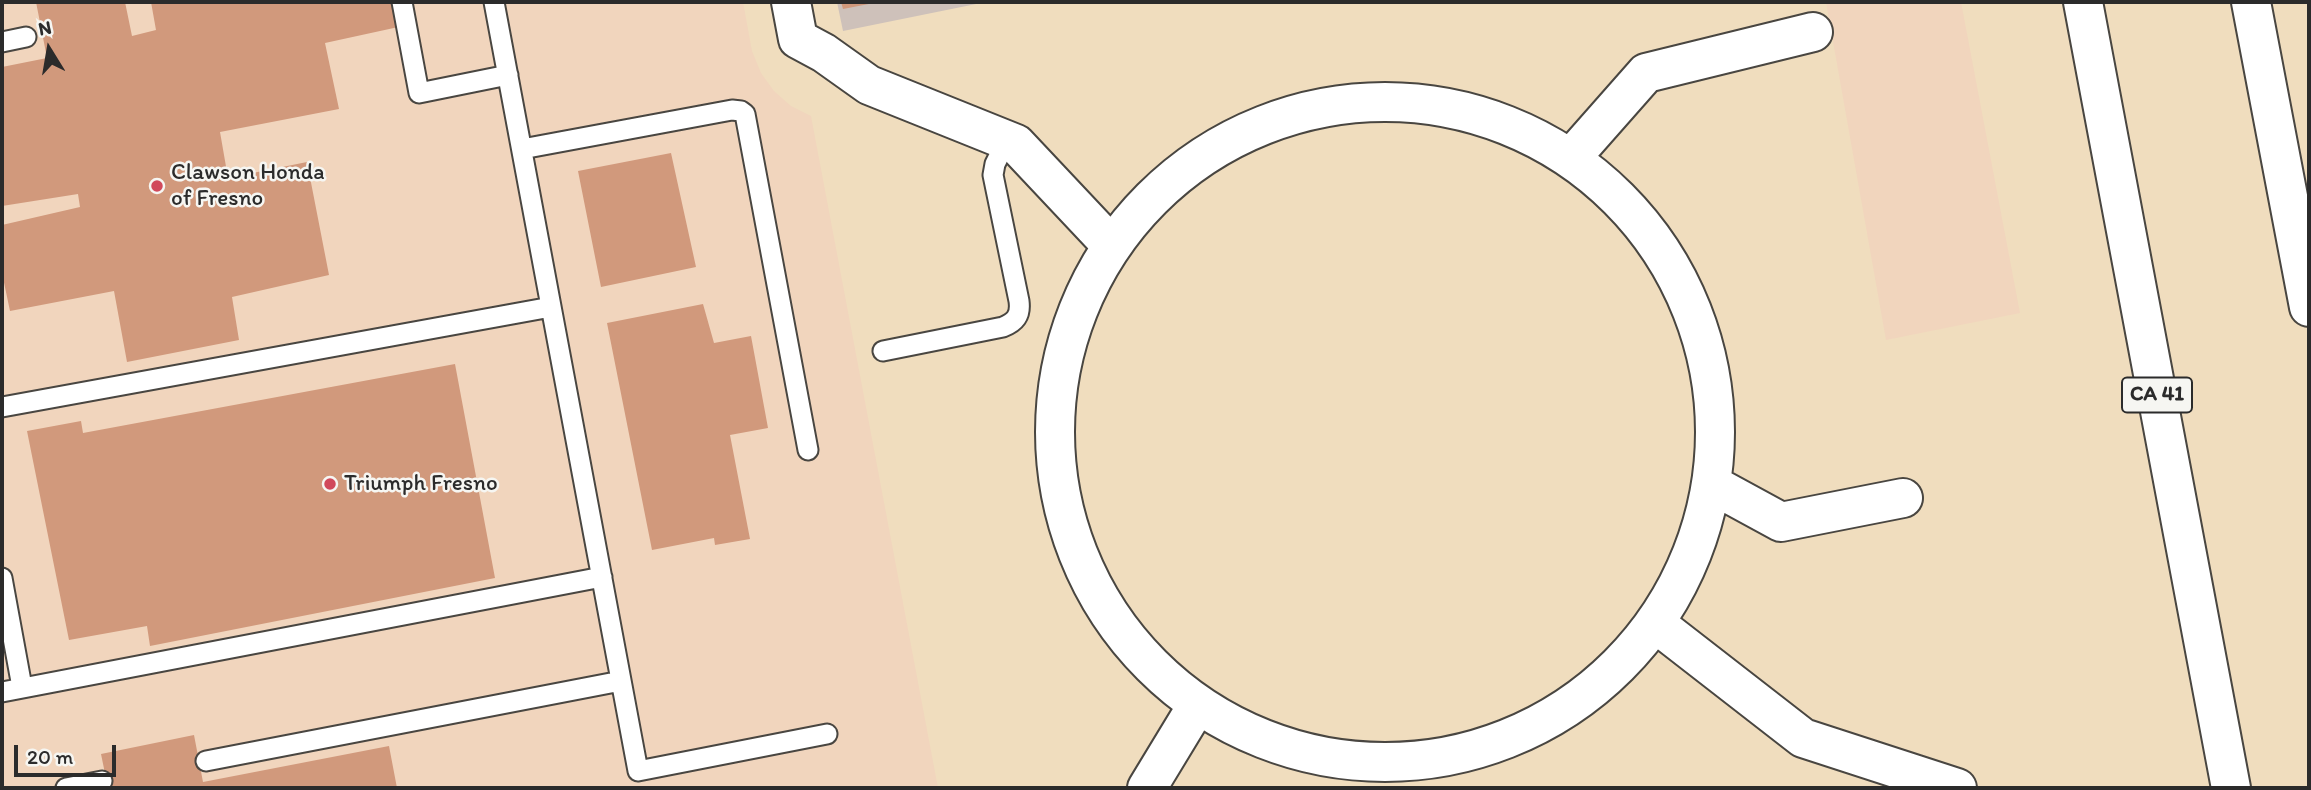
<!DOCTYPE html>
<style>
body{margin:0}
#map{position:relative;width:2311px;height:790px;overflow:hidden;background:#f0ddbe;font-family:Itim,sans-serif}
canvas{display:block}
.frame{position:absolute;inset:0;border:4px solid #2b2b2b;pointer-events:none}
.north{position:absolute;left:14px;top:14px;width:70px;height:70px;-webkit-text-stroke:5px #f6f6f2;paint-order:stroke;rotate:349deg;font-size:19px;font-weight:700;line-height:28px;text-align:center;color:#2b2b2b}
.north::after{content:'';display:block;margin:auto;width:24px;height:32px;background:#2b2b2b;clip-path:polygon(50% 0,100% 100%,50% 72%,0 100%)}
.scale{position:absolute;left:14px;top:745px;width:102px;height:32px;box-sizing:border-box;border:4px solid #2b2b2b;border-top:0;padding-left:9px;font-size:21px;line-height:24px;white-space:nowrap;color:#2b2b2b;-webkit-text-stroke:5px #f6f6f2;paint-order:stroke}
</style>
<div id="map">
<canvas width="2311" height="790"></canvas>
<div class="frame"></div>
<div class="north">N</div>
<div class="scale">20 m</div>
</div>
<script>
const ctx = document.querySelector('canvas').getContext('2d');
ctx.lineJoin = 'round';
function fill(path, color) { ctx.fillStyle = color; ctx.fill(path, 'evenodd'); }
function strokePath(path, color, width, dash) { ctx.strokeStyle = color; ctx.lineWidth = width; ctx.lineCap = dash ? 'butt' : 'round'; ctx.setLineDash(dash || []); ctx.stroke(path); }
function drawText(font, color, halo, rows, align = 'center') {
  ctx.font = font + ' Itim,sans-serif'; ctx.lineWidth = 5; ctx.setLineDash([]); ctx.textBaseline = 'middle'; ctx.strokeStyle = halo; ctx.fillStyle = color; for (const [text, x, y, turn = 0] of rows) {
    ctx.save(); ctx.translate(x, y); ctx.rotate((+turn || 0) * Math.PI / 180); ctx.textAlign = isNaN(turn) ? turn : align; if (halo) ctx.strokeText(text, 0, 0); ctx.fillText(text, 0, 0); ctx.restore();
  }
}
const built = new Path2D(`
 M2,2H743L752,51L761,73L774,91L791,106L811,116L938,788H2Z
 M1826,2H1961L2020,313L1886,340Z`);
const industrial = new Path2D(`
 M837,2H986L843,31Z`);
const building = new Path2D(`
 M36,2H125L132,36L156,30L151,2H399L403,26L325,43L339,109L220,132L228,178L307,162L329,275L232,297L239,340L127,362L114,291L10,311L2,273V225L80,207L78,194L2,206V67L47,58Z
 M841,2H874V3L843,9Z
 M671,153L696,267L601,287L578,171Z
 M703,304L714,343L751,336L768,428L730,435L750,539L715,545L714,538L652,550L607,323Z
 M455,364L495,578L150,646L147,626L69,640L27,431L81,421L83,433Z
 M194,735L203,782L389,746L397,788H108L101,754Z`);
const lane = new Path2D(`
 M402,2L419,93L508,75
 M494,2L638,771L827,734
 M2,42L26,37
 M522,149L732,110L741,111L745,114L808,450
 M883,351L1003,327C1015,322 1021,316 1019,301L993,175L995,164L1007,140
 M2,407L551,307
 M2,578L22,687
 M2,692L602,577
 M206,761L621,681
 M66,788L102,781`);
const street = new Path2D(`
 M791,2L798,39L824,53L869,85L1016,144L1112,246
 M1055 432a330 330 0 1 1 660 0a330 330 0 1 1-660 0Z
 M1571,158L1646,73L1813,32
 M1713,485L1781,522L1903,498
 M1655,623L1803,738L1957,788
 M1147,788L1198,704`);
const highway = new Path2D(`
 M2083,2L2231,788
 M2251,2L2309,307`);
const markers = [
 [157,186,7,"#d1495b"],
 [330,484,7,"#d1495b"]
];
const shields = [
 [2157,395,70]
];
const shieldNames = [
 ["CA 41",2157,395]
];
const poiNames = [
 ["Clawson Honda",171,173],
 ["of Fresno",171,199],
 ["Triumph Fresno",344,484]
];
fill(built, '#f1d5bd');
fill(industrial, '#cec1ba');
fill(building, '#d1997c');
strokePath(lane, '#494641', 23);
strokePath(street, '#494641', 42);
strokePath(highway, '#494641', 42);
strokePath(lane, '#fff', 19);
strokePath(street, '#fff', 38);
strokePath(highway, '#fff', 38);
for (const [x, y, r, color] of markers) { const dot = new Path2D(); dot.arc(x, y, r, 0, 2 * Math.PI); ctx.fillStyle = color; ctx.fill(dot); strokePath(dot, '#f6f6f2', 2.5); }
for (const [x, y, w] of shields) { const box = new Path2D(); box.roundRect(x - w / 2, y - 17.5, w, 35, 5); ctx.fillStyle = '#f6f6f2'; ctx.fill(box); strokePath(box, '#2b2b2b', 2); }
drawText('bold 21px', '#2b2b2b', null, shieldNames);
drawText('23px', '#2b2b2b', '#f6f6f2', poiNames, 'left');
</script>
